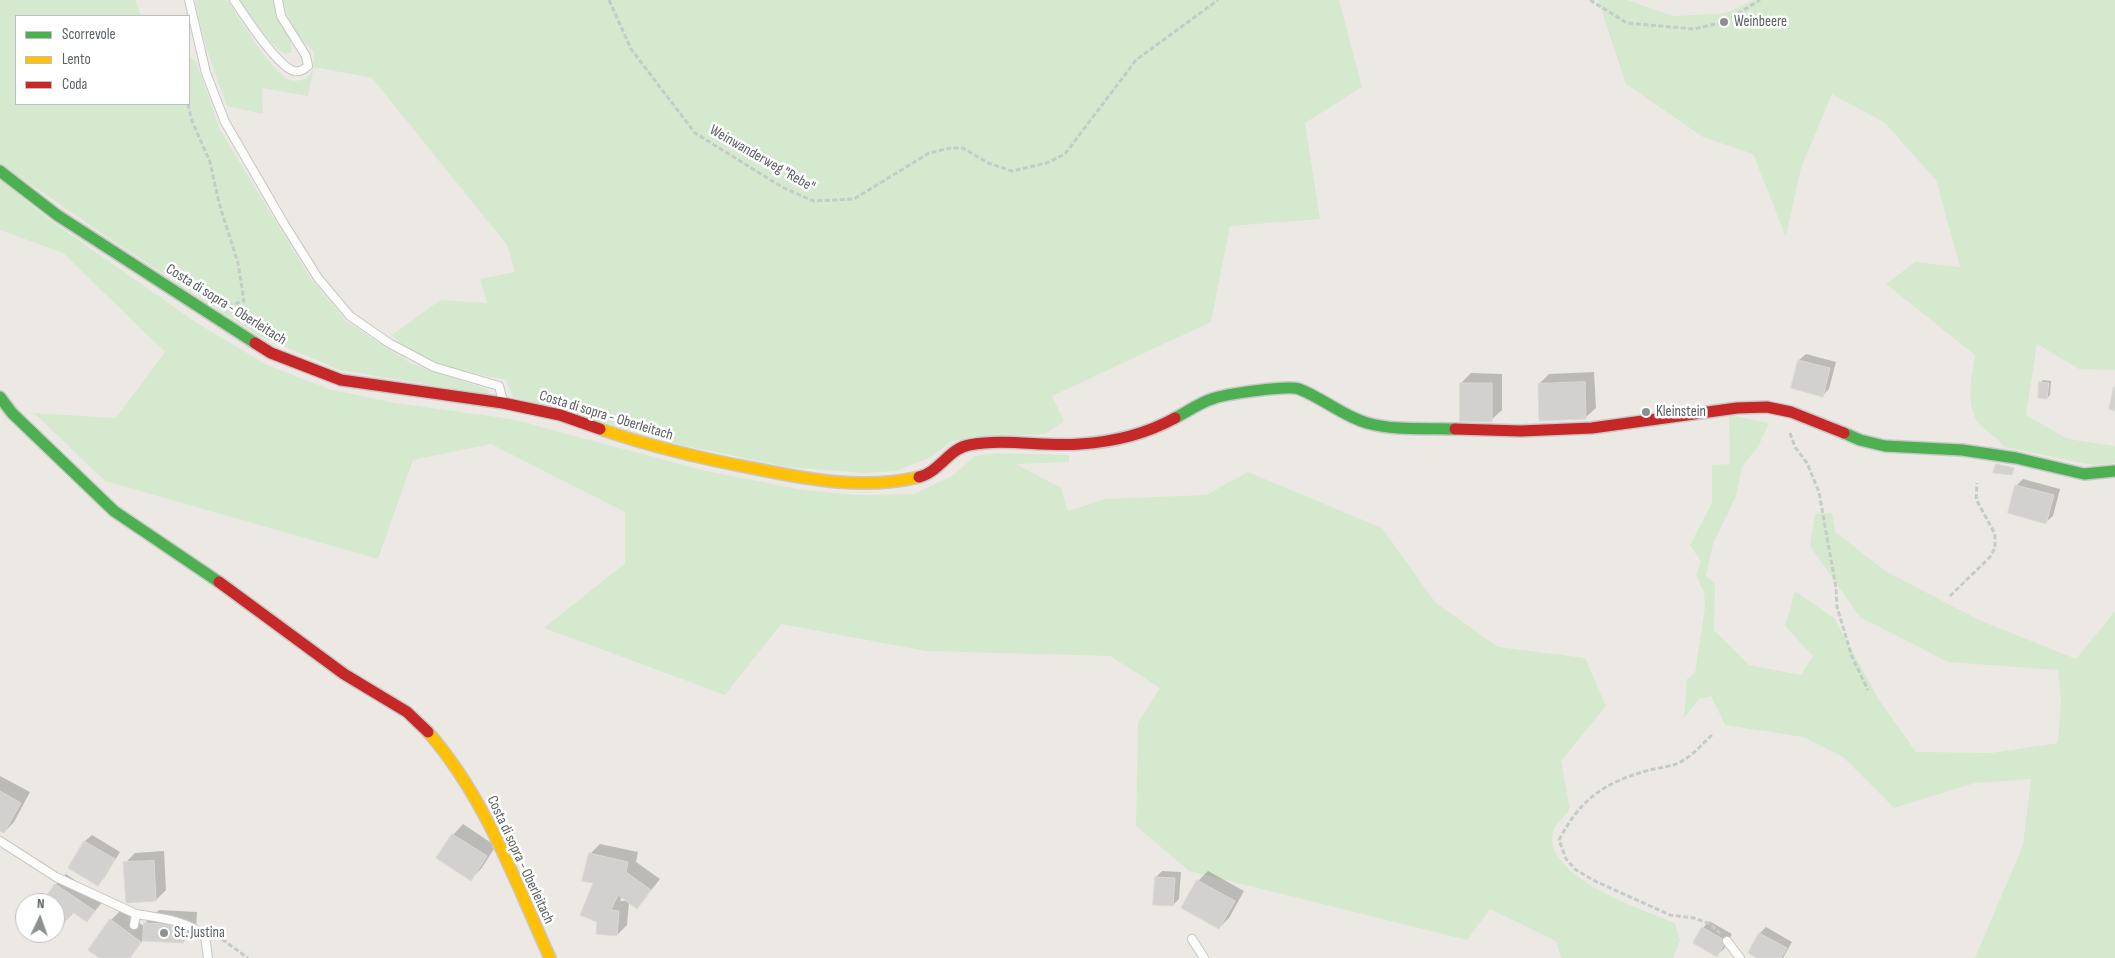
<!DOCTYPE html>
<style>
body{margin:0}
#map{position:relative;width:2115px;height:958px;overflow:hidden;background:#ece9e5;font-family:"Sofia Sans Condensed",sans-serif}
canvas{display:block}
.legend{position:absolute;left:15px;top:15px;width:175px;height:90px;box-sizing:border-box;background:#fff;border:1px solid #bdbfc1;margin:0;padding:6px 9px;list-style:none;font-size:15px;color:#5a6064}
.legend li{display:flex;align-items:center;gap:10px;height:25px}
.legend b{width:25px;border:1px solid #bdbfc1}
.north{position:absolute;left:15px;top:893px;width:50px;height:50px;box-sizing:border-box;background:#fff;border:1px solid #bdbfc1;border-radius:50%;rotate:3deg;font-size:14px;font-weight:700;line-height:20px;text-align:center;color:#5a6064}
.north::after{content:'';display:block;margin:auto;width:18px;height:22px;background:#8d9091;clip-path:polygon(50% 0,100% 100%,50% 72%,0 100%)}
</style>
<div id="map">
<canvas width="2115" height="958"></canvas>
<ul class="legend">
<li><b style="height:6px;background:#4caf50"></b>Scorrevole</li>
<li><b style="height:6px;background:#ffc107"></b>Lento</li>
<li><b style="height:6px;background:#c62828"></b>Coda</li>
</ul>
<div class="north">N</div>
</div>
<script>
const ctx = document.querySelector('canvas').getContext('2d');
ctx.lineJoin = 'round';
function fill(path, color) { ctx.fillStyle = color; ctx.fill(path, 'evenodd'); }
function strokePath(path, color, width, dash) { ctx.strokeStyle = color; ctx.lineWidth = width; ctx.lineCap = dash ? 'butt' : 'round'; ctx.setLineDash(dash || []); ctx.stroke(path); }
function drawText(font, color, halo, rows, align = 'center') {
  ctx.font = font + ' "Sofia Sans Condensed",sans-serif'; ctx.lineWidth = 5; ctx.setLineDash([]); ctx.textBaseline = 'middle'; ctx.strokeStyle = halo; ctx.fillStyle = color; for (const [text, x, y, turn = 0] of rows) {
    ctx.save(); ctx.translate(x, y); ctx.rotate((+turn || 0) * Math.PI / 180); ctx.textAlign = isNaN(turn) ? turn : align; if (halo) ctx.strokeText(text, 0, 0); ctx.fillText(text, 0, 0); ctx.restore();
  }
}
const green = new Path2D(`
 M0,0H135L141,16H16V104H189V57L196,61L220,130L311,279L346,321L412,364L487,389L491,395L340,370L259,336L110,239L0,163Z
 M195,0H227C239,18 272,72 289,80C293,81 301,81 304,79C315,74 314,62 314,52C298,38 288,21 282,0H1339L1362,87L1305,123L1320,219L1230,226L1211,322L1052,396L1064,421L1045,434L969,438L950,442L932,457L896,471L864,473L788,467L676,444L513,397L506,380C470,372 417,365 392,335L440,300L487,303L480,279L515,272L507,245L372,78L314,67L308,96L262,88L263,114L227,106C214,71 201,36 195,0Z
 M239,0H273L278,19L291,42V53L285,54C264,39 252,21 239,0Z
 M1598,0H1627L1673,16L1718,14L1729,12L1753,0H2115V370L2079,369L2037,344L2026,415L2068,439L2115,446V463L2097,466L2004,447C1998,437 1989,434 1981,426C1964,408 1972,376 1975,355L1886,284L1915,262L1960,267L1936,180L1885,123L1832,94L1801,168L1786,237L1753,154L1703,137L1626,84Z
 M0,179L51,221L197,323L267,365L329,389L395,403L511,419L702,470L803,490L858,495L914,494L952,476L975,456L996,453L1069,455V462L1016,464L1061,488L1068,511L1105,499L1206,495L1248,472L1382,528L1435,602L1498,647L1585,658L1606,706L1561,761L1570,809C1565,816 1554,825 1553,833C1543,877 1644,910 1675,923L1680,940L1673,958H1561L1556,941L1490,909L1467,940L1189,871L1136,826L1138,723L1160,688L1110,656L926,651L781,624L725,695L544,628L625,563V512L491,444L413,460L378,559L105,481L34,413L116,418L165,352L63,253L0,230Z
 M1729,415L1769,423L1759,445L1742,467L1736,496L1713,544L1706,576L1715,584L1714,630L1749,665L1801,675L1813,656L1785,626L1795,591L1834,618L1879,700L1916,752L1991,753L2058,743L2061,701L2058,670L1948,662L1860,617L1810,546L1815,514L1832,513L1835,532L1887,572L1979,620L2076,659L2115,611V958H1975L2023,845L2031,779L1975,783L1894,808L1843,757L1803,737L1725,725L1711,696L1699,699L1684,718L1687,679L1695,673L1705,607L1704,592L1696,575L1701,562L1690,545L1712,503V465L1730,464Z`);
const shadow = new Path2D(`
 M1806,354L1836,362L1829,389L1823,395L1792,387L1799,360Z
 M1594,372L1596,408L1585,418L1539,384L1549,374Z
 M1471,373L1502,374V410L1491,420L1461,383Z
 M2043,380L2051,381L2050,395L2047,398L2040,383Z
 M2023,479L2060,489L2053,516L2046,522L2016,486Z
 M0,776L30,792L14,822L4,832L0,830Z
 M463,824L496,846L481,869L471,879L437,858L453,835Z
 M92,835L120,852L104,878L98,885L70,868L85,841Z
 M600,844L638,852L636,862L660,879L637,908L629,902L627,925L617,935L598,922L595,882L590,854ZM622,897L628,901H620Z
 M164,851L166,890L156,900L125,863L135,853Z
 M1162,871L1181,872L1179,899L1173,905L1156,877Z
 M1208,871L1244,891L1229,918L1219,928L1183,907L1198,881Z
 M66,874L104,900L87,921L74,912L59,929L55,926V903H43L56,884Z
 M121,910L145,927V923L159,910L197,912L196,928L183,942L143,940L130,958H101L111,920Z
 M1709,921L1732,934L1724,949L1717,955L1703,928Z
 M1766,927L1792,942L1783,958H1760L1749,952L1760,933Z`);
const building = new Path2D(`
 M1798,360L1830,368L1823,397L1791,388Z
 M1585,382L1586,419L1539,421L1538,384Z
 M2039,382L2049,383L2047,399L2038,398Z
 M1460,383H1492V422L1460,421Z
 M2114,387H2115V411L2109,409Z
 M1996,464L2014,468L2012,475L1993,473Z
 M2015,485L2054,495L2046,524L2008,513Z
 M0,791L21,803L4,833L0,831Z
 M452,834L487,856L471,881L436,858Z
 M84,841L115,859L98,886L68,868Z
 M589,853L628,862L626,872L651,890L637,909L618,895L611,910L619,911L617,936L596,934L597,922L580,915L593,883L582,881Z
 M154,861L156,901L126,903L123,862Z
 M1155,877L1175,878L1173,906L1153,905Z
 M1197,880L1235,901L1219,929L1181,908Z
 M55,884L95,911L87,922L72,912L59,931L55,928V903H42Z
 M110,919L141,942L129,958H99L88,950Z
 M144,923L184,925L183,943L143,941Z
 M1702,927L1726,941L1717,957L1693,943Z
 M1759,933L1787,948L1781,958H1757L1748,953Z`);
const path = new Path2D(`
 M609,0L631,49L695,133L782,187L813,201L854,199L929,153L950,148H963L988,163L1012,171L1047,163L1065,154L1136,60L1218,0
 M1590,0L1627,23L1694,29L1724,22L1760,0
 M188,104L192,121L210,162L219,203L238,263L244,301L231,305
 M1790,433L1795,447L1807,463L1819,492L1836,588L1837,607L1852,657L1868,690
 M1950,596L1990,557L1995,548V534L1976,499L1977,483
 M1712,735C1701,745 1691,758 1676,764C1667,767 1656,768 1646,771C1603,783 1580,800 1559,840L1566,859L1576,870L1595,881L1670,915L1694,918L1710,924L1720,933
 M216,935L248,958`);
const lane = new Path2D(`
 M189,0L206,73L225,122L283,222L318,278L350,316L389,343L434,367L499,386L503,401
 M234,0C244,15 277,66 294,71C300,72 303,70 308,66L306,56L281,16L278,0
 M0,841L56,877L136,914
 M134,925L136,914C160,918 186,920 205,936L208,958
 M1192,939L1204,958
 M1727,941L1740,958`);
const fast = new Path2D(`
 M0,171L57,215L255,343
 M0,397L12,413L114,511L219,582
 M1175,418C1187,412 1199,403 1212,399C1225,394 1288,385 1299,389C1323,398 1342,416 1367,423C1395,431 1427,428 1455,429
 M1844,433L1860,440L1885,446L1962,450L2016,458L2084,474L2115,471`);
const slow = new Path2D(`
 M600,429C652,447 703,459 757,469C811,480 865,490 919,477
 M428,732C485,797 515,881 550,958`);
const jam = new Path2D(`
 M255,343L271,353L341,380L503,403L560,415L600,429
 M1455,429L1521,431L1592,428L1737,408L1767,407L1791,412L1844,433
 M919,477C938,473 950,448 969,445C1006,438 1043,447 1080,444C1112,442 1146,434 1175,418
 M219,582L344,674L407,712L428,732`);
const markers = [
 [1724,22,5,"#8d9091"],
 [1646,412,5,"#8d9091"],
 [164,933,5,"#8d9091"]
];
const poiNames = [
 ["Weinbeere",1734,22],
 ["Kleinstein",1656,412],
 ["St. Justina",174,933]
];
const streetNames = [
 ["Weinwanderweg \"Rebe\"",762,159,30],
 ["Costa di sopra - Oberleitach",226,305,32],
 ["Costa di sopra - Oberleitach",606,416,17],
 ["Costa di sopra - Oberleitach",520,860,65]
];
fill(green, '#d5e9ce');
fill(shadow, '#0003');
fill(building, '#d3d1cf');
strokePath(building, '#dbd8d4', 1);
strokePath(lane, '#c7c7c6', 10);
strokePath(fast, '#c8c8c8', 14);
strokePath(slow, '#c8c8c8', 14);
strokePath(jam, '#c8c8c8', 14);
strokePath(path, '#c4ccc7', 3, [5, 2.5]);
strokePath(lane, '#fcfcfb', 8);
strokePath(fast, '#4caf50', 11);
strokePath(slow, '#ffc107', 11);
strokePath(jam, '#c62828', 11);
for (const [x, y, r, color] of markers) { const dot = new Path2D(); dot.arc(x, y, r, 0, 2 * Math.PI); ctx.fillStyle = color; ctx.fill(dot); strokePath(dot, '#fff', 2); }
drawText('15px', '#5a6064', '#fff', poiNames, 'left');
drawText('15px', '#5a6064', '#fff', streetNames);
</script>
